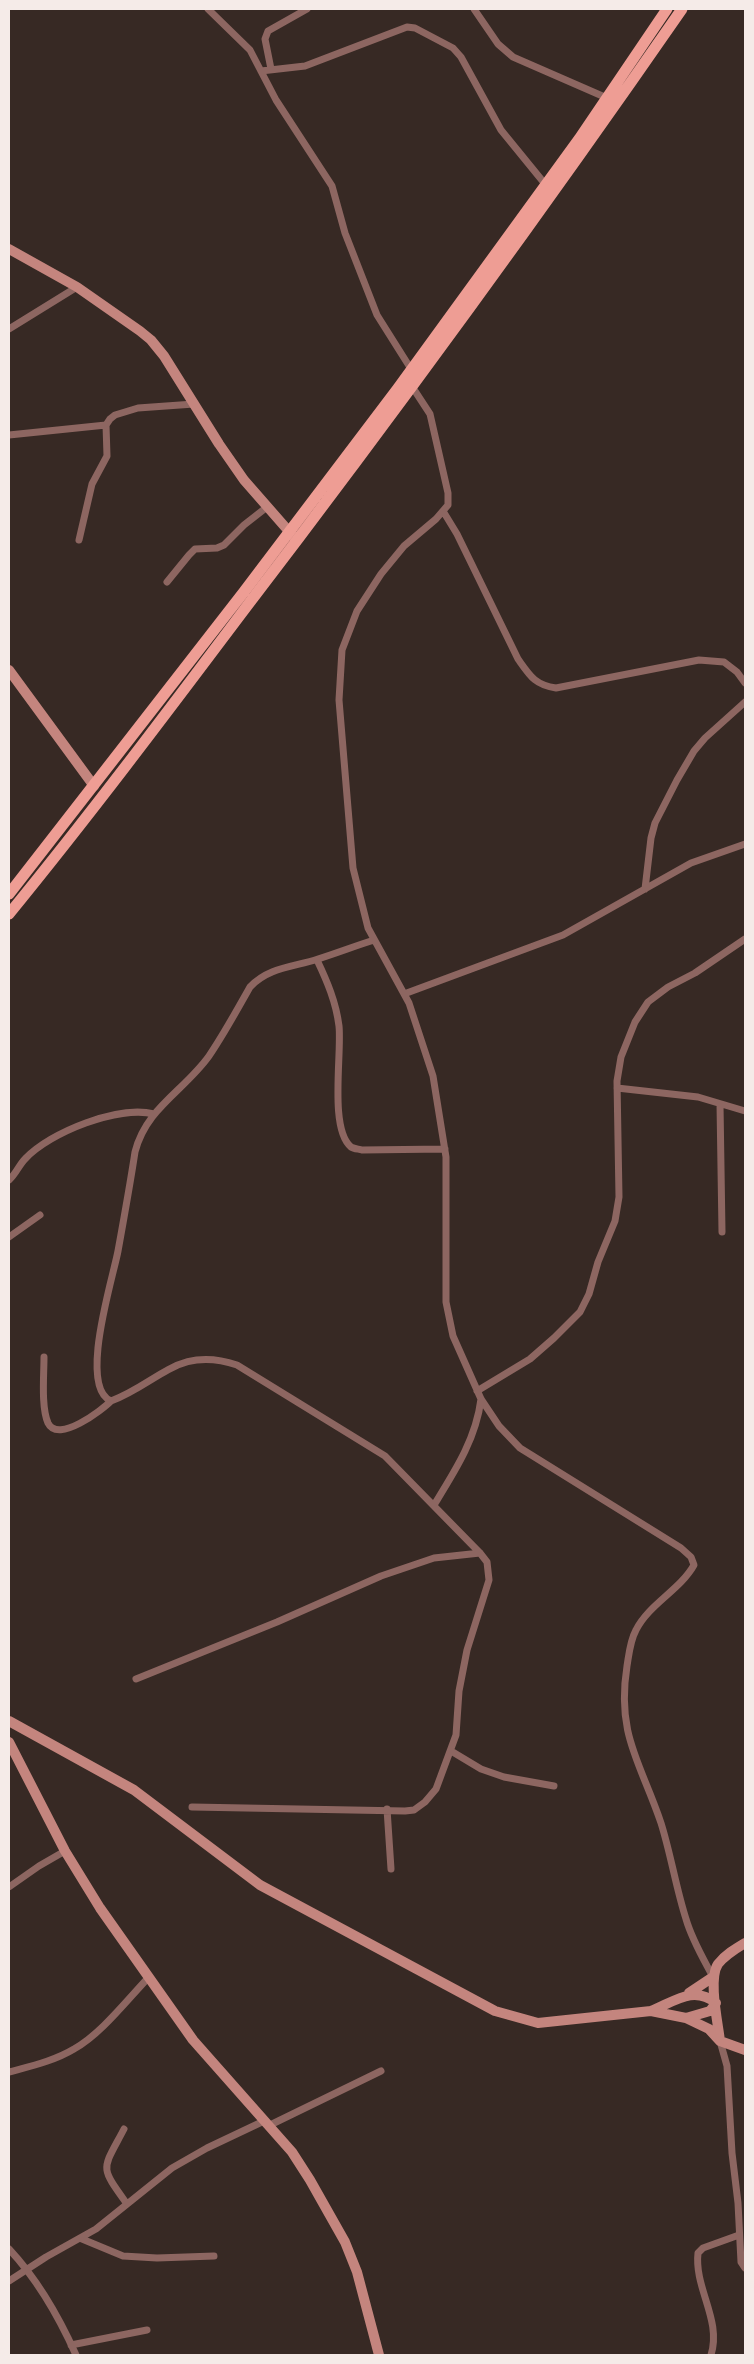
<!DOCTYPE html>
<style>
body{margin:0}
#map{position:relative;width:754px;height:2364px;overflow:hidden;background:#372924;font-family:Overpass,sans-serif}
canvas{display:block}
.frame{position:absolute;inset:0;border:10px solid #f5ebe8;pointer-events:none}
</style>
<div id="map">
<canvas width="754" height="2364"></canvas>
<div class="frame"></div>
</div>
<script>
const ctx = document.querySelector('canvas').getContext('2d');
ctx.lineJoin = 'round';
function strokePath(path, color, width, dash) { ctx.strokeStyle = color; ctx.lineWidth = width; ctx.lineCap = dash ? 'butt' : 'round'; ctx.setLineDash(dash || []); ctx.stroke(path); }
const street = new Path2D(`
 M208,9L250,50L276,100L332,186L345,233L377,315L411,369
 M474,9L498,44L513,57L607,98
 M271,69L265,39L268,31L307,9
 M261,71L305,66L407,27L415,28L453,48L461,57L501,130L545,184
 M9,329L77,287
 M413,388L430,414L448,493V505L436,519L404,546L381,574L357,611L342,650L339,700L353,868L368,928L409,1003L433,1076L446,1157V1302L453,1336L481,1399L499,1426L520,1448L681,1548L691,1557L694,1565C680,1590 649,1604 636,1630C630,1641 629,1654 627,1666C616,1735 641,1763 661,1823C671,1855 676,1888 686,1919C692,1940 703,1958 713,1977
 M9,435L106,425
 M443,511L457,534L518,659C530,676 535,685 556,688L699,660L724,662L737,672L745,683
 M79,540L92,484L107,456L106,425L110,419L115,415L138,408L194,404
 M167,582L189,555L195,549L217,548L224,545L244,525L267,507
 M645,889L651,838L655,823L677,780L694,751L705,738L745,702
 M317,960C327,981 336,1002 339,1026C342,1053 329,1129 351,1147C354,1149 359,1149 362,1150L445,1149
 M404,994L563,935L691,863L745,844
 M617,1088L698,1097L745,1111
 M720,1104L722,1232
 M9,1180C16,1174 19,1165 25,1159C50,1132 119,1105 154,1114
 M9,1237L40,1215
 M44,1357C44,1375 41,1407 48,1423C58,1444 102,1410 111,1401
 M477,1391L530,1359L554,1338L580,1312L589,1294L598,1262L615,1221L619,1197L617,1081L621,1057L635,1022L648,1002L668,987L695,973L745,939
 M434,1505C455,1471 476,1439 481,1399
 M136,1679L277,1622L381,1576L434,1558L480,1553
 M451,1751L481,1769L504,1777L554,1786
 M192,1807L405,1811L414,1810L425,1802L436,1789L456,1735L459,1691L467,1650L489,1580L487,1562L480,1553L385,1456L237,1365C178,1345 159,1383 111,1401C78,1387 113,1278 118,1251C124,1218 130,1185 135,1152C146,1108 184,1091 209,1056C224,1034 237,1010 250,987C269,967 294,967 318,959C337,953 355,946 374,940
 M387,1809L391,1869
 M9,1887L39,1866L65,1851
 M720,2041L727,2066L732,2153L738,2203L741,2262L745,2268
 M9,2072C31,2066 54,2061 74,2049C101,2034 127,2000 149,1977
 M268,2126L381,2071
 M124,2129C102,2171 99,2165 127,2204
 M82,2239L123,2256L157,2258L214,2256
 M9,2249C38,2280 59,2317 76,2355
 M9,2281L46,2257L96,2229L172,2168L207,2148L264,2121
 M71,2345L147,2330
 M711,2355C722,2320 694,2288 698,2253L703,2248L739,2235`);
const secondary = new Path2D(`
 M9,249L77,287L140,331L151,340L164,356L219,444L244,480L293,536
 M9,670L94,786
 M9,1721L134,1790L260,1885L495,2011L538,2023L651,2011L686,2018L710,2011L716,2003C693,1985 674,2002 651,2011
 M9,1742L65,1851L100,1908L193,2040L292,2152L310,2180L345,2242L357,2272L379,2355
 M689,1993L713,1977
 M686,2018L709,2029L720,2041L745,2050
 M720,2041C718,2023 708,1979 718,1964C725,1955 735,1949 745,1943`);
const primary = new Path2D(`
 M9,894L243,593L398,388L579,139L667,9
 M9,914C89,816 165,715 241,614C393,415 540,214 682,9`);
strokePath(street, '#8d6661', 7);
strokePath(secondary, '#c4857e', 10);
strokePath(primary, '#ee9d94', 11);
</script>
